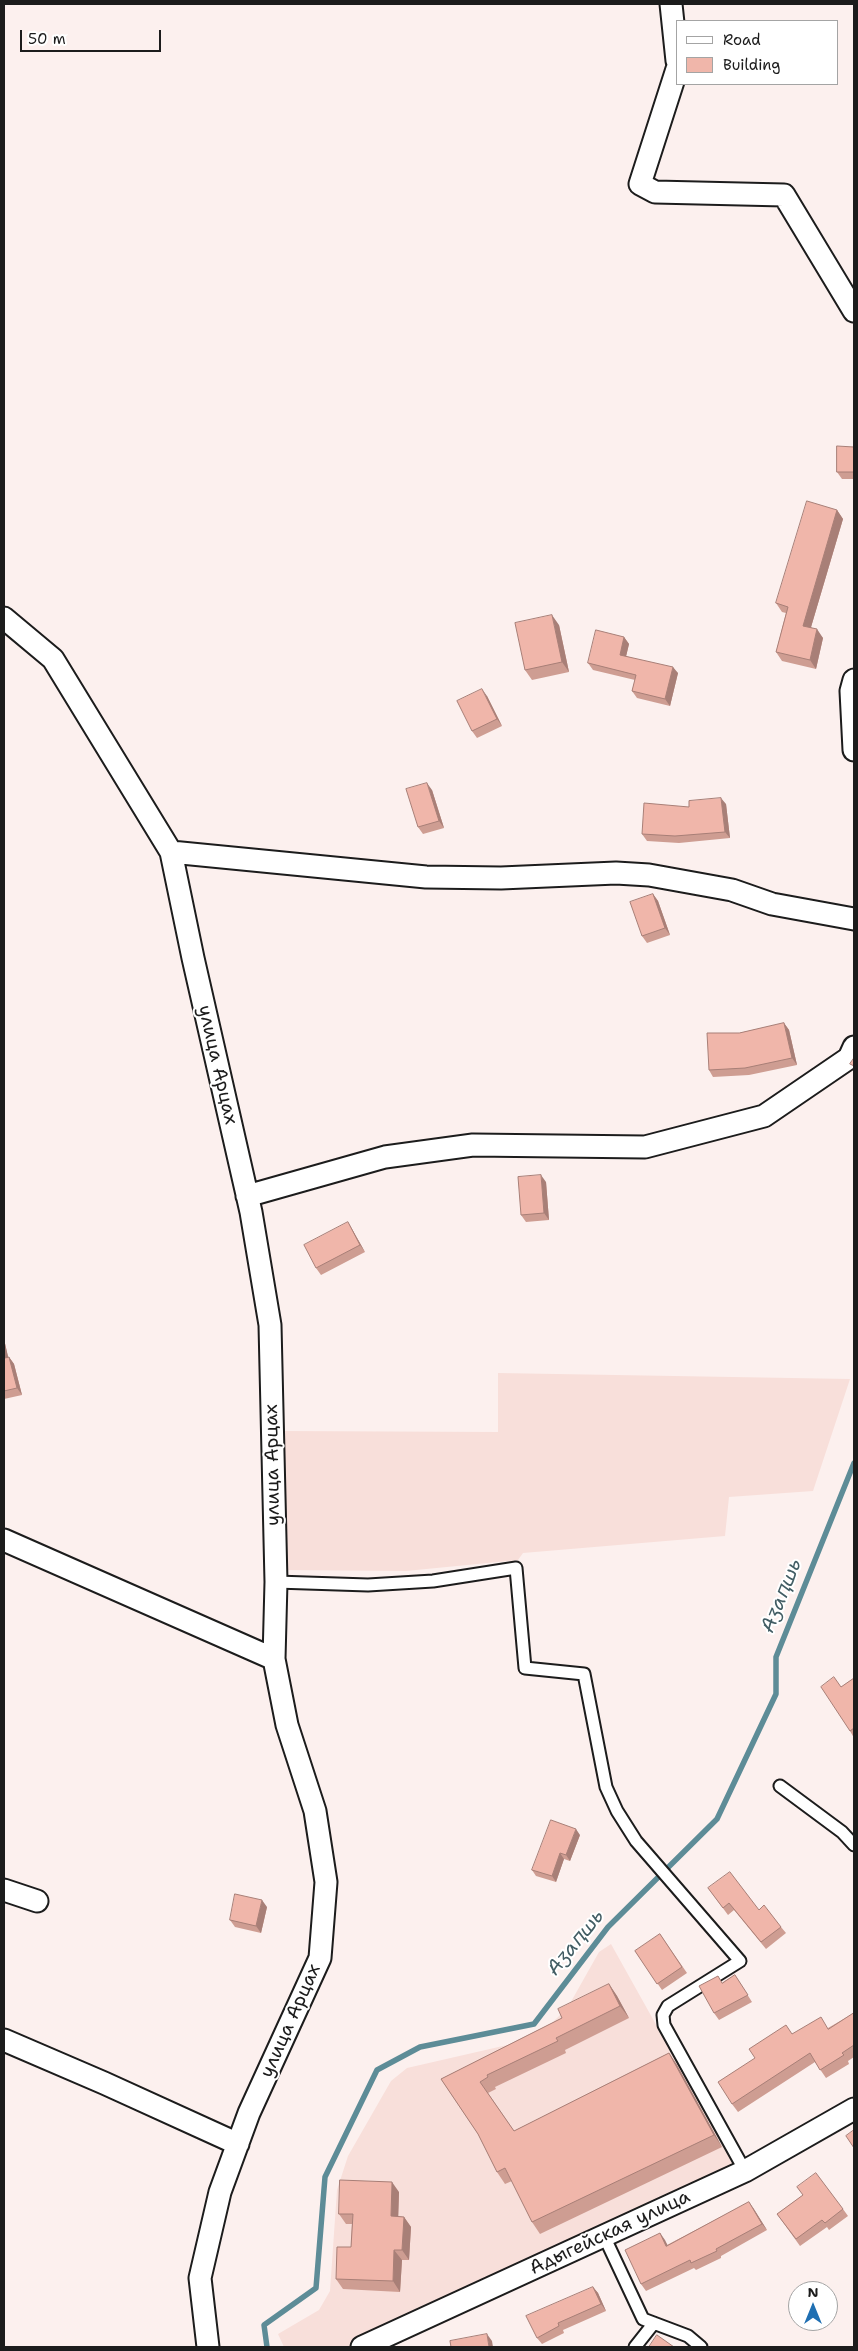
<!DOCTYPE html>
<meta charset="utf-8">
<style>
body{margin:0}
#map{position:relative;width:858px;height:2351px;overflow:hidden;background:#fcf0ee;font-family:"Shantell Sans",sans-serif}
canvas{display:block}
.frame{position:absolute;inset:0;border:5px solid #1c1c1c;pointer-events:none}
.legend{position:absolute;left:676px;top:20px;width:162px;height:65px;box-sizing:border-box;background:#fff;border:1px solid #a4a4a4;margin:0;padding:6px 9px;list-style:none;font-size:15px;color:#1c1c1c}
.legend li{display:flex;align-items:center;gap:10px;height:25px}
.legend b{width:25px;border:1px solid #a4a4a4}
.north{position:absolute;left:788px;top:2281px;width:50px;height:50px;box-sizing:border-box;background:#fff;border:1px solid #a4a4a4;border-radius:50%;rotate:0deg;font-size:14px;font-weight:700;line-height:20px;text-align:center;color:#1c1c1c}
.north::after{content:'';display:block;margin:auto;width:18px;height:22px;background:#1f6fb2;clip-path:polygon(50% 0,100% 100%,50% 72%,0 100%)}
.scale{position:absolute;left:20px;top:30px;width:141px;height:22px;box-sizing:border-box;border:2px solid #1c1c1c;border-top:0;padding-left:6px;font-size:15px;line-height:18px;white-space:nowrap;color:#1c1c1c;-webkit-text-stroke:4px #fff;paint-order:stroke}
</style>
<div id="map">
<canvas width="858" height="2351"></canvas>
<div class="frame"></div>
<ul class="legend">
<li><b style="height:6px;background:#fff"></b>Road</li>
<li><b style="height:14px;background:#f0b6aa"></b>Building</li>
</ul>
<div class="north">N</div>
<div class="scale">50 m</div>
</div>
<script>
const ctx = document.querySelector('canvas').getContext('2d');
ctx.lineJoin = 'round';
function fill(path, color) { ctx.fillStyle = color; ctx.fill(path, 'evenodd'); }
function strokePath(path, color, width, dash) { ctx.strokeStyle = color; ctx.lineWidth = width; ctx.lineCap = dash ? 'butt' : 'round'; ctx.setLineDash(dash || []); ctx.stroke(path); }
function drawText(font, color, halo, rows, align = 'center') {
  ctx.font = font + ' "Shantell Sans",sans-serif'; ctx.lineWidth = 4; ctx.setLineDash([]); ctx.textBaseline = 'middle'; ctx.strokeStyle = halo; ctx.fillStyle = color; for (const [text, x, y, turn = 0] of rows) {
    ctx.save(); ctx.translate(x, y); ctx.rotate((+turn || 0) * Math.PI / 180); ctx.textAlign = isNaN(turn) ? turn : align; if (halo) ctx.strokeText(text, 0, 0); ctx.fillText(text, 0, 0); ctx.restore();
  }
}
const built = new Path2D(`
 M498,1373L850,1379L813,1491L729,1497L725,1536L523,1553L518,1560L406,1571L283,1570L280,1431L498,1432Z
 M611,1944L735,2166L362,2347H284L278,2334L319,2310L330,2291L337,2190L348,2156L391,2081L407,2068L516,2043L550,2025L568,2007L599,1952Z`);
const stream = new Path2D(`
 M267,2347L264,2325L316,2288L325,2177L377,2070L420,2047L534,2024L608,1927L717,1819L776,1694V1657L854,1463`);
const lane = new Path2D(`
 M276,1582L368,1585L433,1581L516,1568L525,1668L584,1674L606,1787L617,1811L636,1841L740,1961L668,2006L663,2015L664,2025L745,2171
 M780,1786L842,1832L854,1845
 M604,2236L643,2319L688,2336L701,2347
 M635,2347L654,2323`);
const street = new Path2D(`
 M671,4L677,61
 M677,69L640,184L655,192L784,195L854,311
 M4,618L53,659L171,852L193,958L251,1212L270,1325L276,1582L274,1659L287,1725L315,1811L326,1882L320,1958L249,2113L220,2192L200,2278L208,2347
 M854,680L851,691L854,750
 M171,852L426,877L501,878L616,873L649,875L732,890L772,904L854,919
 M247,1196L385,1157L473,1145L645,1147L764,1116L849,1058L854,1047
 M4,1540L274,1659
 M4,1890L37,1901
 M4,2040L104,2083L238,2144
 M362,2347L745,2171L854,2109`);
const wall = new Path2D(`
 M854,447V479H842L837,472Z
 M837,510L843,519L811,627L823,638L816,669L782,661L776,652L786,613L782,612L776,603Z
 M559,625L569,672L532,680L525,670Z
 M624,637L629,644L626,656L678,673L670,706L637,698L632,691L635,680L593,670L588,663Z
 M487,696L502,726L477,738L472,731Z
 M432,790L444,828L423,834L418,827Z
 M726,804L730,838L679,843L647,841L642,834L689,807Z
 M653,894L658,901L670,935L647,943L642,936Z
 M784,1023L789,1030L797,1065L749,1075L713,1077L709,1070L739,1033Z
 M546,1182L549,1220L526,1222L521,1215Z
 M348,1222L352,1229L365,1252L321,1275L316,1268Z
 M4,1339L8,1357H9L14,1364L22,1395L4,1399Z
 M854,1678V1738L850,1731L841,1687Z
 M580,1835L570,1861L564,1859L556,1882L536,1876L532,1870Z
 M708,1888L759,1910L781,1927L786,1933L766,1949L734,1910L728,1915Z
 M267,1907L261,1933L235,1927L230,1920Z
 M660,1934L687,1973L662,1990L635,1951Z
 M735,1975L752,2002L719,2020L714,2013L723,1982Z
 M609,1984L617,1996L629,2018L565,2050L566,2053L495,2087L496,2089L488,2093L514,2131L669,2053L677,2065L722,2147L540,2234L532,2222L512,2181L505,2184L497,2172L478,2134L441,2079L562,2018Z
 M854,2013V2057L848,2061L849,2064L826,2078L815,2062L738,2112L732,2104L792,2034L828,2028Z
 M399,2192L398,2216L404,2217L411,2227L409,2260H402L400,2292L343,2289L336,2279L351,2247L352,2224H346L339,2214Z
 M803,2195L843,2209L848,2216L829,2230L827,2227L800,2246L777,2214Z
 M749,2202L767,2230L721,2256V2258L696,2270L694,2268L646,2291L641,2284L660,2233L667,2245Z
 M593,2287L598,2293L606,2311L563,2330L564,2333L542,2344L537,2338Z`);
const shadedWall = new Path2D(`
 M837,510L843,519L809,634L803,626Z
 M552,615L559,625L569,672L562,662Z
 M817,629L823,638L816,669L810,660Z
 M624,637L629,644L625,661L620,655Z
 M673,667L678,673L670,706L665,699Z
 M482,689L487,696L502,726L497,719Z
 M427,783L432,790L444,828L439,821Z
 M721,798L726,804L730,838L725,832Z
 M653,894L658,901L670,935L665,928Z
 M784,1023L789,1030L797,1065L792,1058Z
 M541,1175L546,1182L549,1220L544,1213Z
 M348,1222L352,1229L365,1252L360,1245Z
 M4,1339L10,1365L5,1358L4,1353Z
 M9,1357L14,1364L22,1395L17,1388Z
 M576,1829L580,1835L570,1861L566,1855Z
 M560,1853L564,1859L556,1882L552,1876Z
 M262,1900L267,1907L261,1933L256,1926Z
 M609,1984L617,1996L629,2018L620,2006Z
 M669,2053L677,2065L722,2147L714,2135Z
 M392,2182L399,2192L398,2226L391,2216Z
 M749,2202L754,2209L767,2230L762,2224Z
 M404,2217L411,2227L409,2260L402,2250Z
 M660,2233L665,2240L671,2252L666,2246Z
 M394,2250L402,2260L400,2292L393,2281Z
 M593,2287L598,2293L606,2311L601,2304Z
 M487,2334L492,2341L493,2347H489Z`);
const building = new Path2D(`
 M837,446L854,447V472H837Z
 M807,501L837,510L803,626L817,629L810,660L776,652L788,607L776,603Z
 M552,615L562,662L525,670L515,623Z
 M596,630L624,637L620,655L673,667L665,699L632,691L636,675L588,663Z
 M482,689L497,719L472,731L457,701Z
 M427,783L439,821L418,827L406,789Z
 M721,798L725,832L675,836L642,834L644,803L689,807V801Z
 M653,894L665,928L642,936L630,902Z
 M784,1023L792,1058L745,1068L709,1070L707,1033H739Z
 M854,1058V1066L850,1064Z
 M541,1175L544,1213L521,1215L518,1177Z
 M348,1222L360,1245L316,1268L304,1245Z
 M4,1353L5,1358L9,1357L17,1388L4,1391Z
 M834,1677L841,1687L854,1678V1728L850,1731L821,1687Z
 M551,1820L576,1829L566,1855L560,1853L552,1876L532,1870Z
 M730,1872L759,1910L764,1905L781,1927L761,1942L729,1903L723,1908L708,1888Z
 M235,1894L262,1900L256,1926L230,1920Z
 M660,1934L682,1967L657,1984L635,1951Z
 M735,1975L748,1995L714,2013L699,1986L718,1976L722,1983Z
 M609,1984L620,2006L556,2038L558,2041L487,2075L488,2077L480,2082L514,2131L669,2053L714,2135L532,2222L505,2168L497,2172L478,2134L441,2079L562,2018L558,2009Z
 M854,2013V2045L842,2053L844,2055L820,2070L810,2053L732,2104L718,2082L755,2058L749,2049L786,2025L792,2034L821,2017L828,2029Z
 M854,2130V2148L846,2136Z
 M816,2173L843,2209L825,2223L822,2220L796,2239L777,2214L803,2195L797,2187Z
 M340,2180L392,2182L391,2216L404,2217L402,2250H394L393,2281L336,2279L337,2247H351L353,2214H339Z
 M749,2202L762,2224L716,2249L717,2251L691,2263L690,2260L641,2284L625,2250L660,2233L666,2246Z
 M593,2287L601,2304L558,2323L559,2326L537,2338L526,2316Z
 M487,2334L489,2347H451L450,2341Z
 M657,2335L674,2347H649Z`);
const streetNames = [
 ["улица Арцах",217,1065,77],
 ["улица Арцах",273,1465,-91],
 ["улица Арцах",291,2021,-66],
 ["Адыгейская улица",610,2233,-25]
];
const waterNames = [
 ["Аӡаԥшь",782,1596,-68],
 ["Аӡаԥшь",576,1943,-51]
];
fill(built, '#f8dfda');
strokePath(stream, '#5d8c97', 5.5);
strokePath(lane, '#1c1c1c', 15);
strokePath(street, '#1c1c1c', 25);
strokePath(lane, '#fff', 11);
strokePath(street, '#fff', 21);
fill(wall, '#ce9d92');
fill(shadedWall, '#a87f77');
fill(building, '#f0b6aa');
strokePath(building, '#a87f77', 1);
drawText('19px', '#1c1c1c', '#fff', streetNames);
drawText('italic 20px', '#425d64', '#fff', waterNames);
</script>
